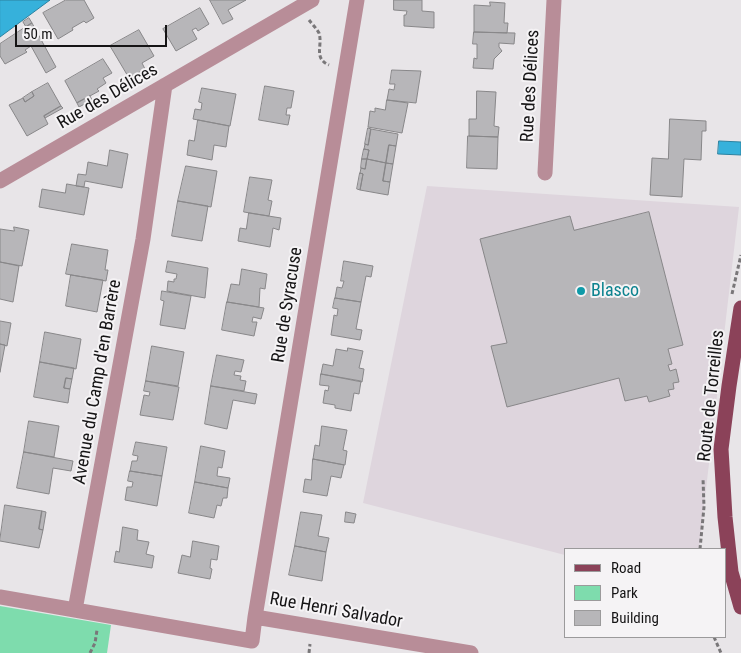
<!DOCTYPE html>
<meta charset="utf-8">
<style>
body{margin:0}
#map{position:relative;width:741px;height:653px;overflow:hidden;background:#e8e5e8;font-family:"Roboto Condensed",sans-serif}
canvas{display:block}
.legend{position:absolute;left:564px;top:548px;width:162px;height:90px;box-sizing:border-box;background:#f5f3f5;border:1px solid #9b9a9b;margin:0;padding:6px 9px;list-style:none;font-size:15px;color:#151415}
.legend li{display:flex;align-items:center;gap:10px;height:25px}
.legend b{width:25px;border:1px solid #9b9a9b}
.scale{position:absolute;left:15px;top:25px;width:152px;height:22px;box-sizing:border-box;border:2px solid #151415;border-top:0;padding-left:6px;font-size:15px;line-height:18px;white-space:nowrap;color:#151415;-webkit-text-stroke:4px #f5f3f5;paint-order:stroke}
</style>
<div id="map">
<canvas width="741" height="653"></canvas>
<ul class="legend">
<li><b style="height:6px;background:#8b4259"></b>Road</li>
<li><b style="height:14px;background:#7edcad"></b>Park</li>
<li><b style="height:14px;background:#b7b6b9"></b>Building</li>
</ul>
<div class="scale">50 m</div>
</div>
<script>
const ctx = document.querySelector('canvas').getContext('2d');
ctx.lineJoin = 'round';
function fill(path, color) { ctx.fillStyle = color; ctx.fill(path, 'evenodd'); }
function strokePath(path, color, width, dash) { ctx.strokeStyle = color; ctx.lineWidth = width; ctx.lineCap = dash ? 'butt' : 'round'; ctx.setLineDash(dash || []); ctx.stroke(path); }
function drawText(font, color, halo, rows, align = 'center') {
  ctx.font = font + ' "Roboto Condensed",sans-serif'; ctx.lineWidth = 4; ctx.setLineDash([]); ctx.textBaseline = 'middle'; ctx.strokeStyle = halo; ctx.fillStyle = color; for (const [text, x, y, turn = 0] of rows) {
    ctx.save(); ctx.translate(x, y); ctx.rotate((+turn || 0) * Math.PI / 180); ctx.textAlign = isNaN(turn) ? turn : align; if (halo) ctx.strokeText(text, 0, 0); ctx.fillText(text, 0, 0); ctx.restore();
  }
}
const built = new Path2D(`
 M427,186L739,207L699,549H565V555L363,503Z`);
const green = new Path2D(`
 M0,606L111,625L107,653H0Z`);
const water = new Path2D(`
 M0,0H50L0,37Z
 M719,141L741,142V155L718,154Z`);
const building = new Path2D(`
 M66,0H84L94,18L86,23L84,21L72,28L73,30L58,39L43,13Z
 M210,0H246L228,10L233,19L223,24Z
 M394,0H422V11L434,12V28L404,26V15H406L407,11L394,10Z
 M490,2L505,3L504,23H508L507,33L474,32V5L490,6Z
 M200,8L209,24L198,31L196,28L192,30L197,39L176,51L163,29Z
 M29,18L32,23L26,27L23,22Z
 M32,23L56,67L46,73L31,46L25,50L27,52L5,64L0,56V44Z
 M139,30L154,56L142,63L145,69L129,78L110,46Z
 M474,32L515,33L514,44L499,43V47L502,51L494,59L493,69L473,68L474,58L477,59V44H473Z
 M103,59L112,73L103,78L106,83L97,89L99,91L77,103L65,81Z
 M392,70L421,71L416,103L387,100L389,89L394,90L395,84H390Z
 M48,83L61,106L44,116L48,124L27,136L9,105L23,98L25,102L34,96L32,92Z
 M265,86L294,91L291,108H287L286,115H290L288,125L259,120Z
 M202,88L236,94L230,126L193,119L195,109L201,110L202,103L199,102Z
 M477,91L496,92L494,126L499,127L498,137L469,136V119H476Z
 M32,92L34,96L25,102L23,98Z
 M90,96L92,100L79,107L77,103Z
 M387,100L408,103L402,133L368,127L370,111L375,112V108L385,110Z
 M61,106L63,108L45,118L44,116Z
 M670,119L706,121V131H702L701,160L684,159L682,197L650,195L652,158L668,159Z
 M198,120L229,126L226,147L214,145L212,160L187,155L189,140L194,141Z
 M368,128L371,129L368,145L365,144Z
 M371,129L398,134L396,146L389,145L386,163L367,159L369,150L364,149L365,144L368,145Z
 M468,136L498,137L497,169L467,168Z
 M389,145L396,146L393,164L386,163Z
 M364,149L369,150L367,159H362Z
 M110,150L128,154L122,188L85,181L84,187L76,186L78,174L86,175L88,162L107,166Z
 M362,159H367L365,169L361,168Z
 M367,159L386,163L383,181L390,182L388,195L360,190L363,174L360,173L361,168L365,169Z
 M386,163L393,164L390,182L383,181Z
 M186,166L217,171L211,207L178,201Z
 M360,173L363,174L360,190L357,189Z
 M250,177L272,180L268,200L272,201L269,216L244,212Z
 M67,184L89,188L84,215L39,207L42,189L65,193Z
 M178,201L208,206L202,241L172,236Z
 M649,212L683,345L668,349L672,364L668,365L670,371L676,369L679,382L673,383L674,389L668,390L670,396L649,402L647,396L625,401L619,378L507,407L491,346L507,343L480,239L570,216L574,230Z
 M249,213L281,218L279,230L273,228L270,247L238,241L240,228L246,229Z
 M14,227L29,230L22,266L0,262V229L14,231Z
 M72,244L108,250L105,270H108L106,281L66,274Z
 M168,261L208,268L205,298L167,291L168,281L174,282V279H176L177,274L166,272Z
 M344,261L373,266L371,277L366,276L361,302L335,298L337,287L342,288L344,281H341Z
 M0,262L19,266L13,302L0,299Z
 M242,269L267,274L265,289L260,288L259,307L227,302L231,284L239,285Z
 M71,275L103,280L97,312L66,306Z
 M162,291L191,296L185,329L160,325L164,301L161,300Z
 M335,298L361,302L356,329L362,330L360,340L331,335L334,315L337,316L338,309L333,308Z
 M227,302L264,308L261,319L253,317L252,322H257L254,336L222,330Z
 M0,321L11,323L7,346L0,344Z
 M45,332L81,339L76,369L40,362Z
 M0,344L5,345L0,372Z
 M152,346L184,352L178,386L146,381Z
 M348,348L363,351L359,368L364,369L362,382L321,374L323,364L333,366L336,349L347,351Z
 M217,355L244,360L241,372L235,371L234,375L241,376L240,380L246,381L244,391L211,386Z
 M40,362L74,368L72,379L66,378L64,388L70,389L68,403L34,397Z
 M321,374L361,381L359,394L354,393L351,411L335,408V405L323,403L325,390L328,391L329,386L320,385Z
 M66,378L72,379L70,389L64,388Z
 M146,381L179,387L173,420L140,415L144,395L149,396L150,392L144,391Z
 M211,386L257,394L255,404L233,400L227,429L205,424Z
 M29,421L59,426L54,457L24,452Z
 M322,426L347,430L343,450L347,451L345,465L313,459L315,445L319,446Z
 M136,442L167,447L162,476L130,471L132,461H137L138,456L133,455Z
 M201,446L225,451L222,468L218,467L217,476L230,478L228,488L195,482Z
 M24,452L73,461L71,471L53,468L49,494L17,488Z
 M313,459L344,465L341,478L331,476L327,496L303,492L305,479L311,480Z
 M130,471L162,476L157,506L125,500L127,487H132L133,482L128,481Z
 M195,482L228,488L227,498H223L221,506L217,505L214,518L189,513Z
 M5,505L42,511L39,529L43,530L39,548L0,541Z
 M42,511L46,512L43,530L39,529Z
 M301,512L322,515L318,536L329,538L326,552L295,546Z
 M346,512L356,514L354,523L345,522Z
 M123,527L138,530L137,540L149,542L146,554L154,556L152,568L114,562L116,551L119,552Z
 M193,541L219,546L217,560L211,559L210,568L212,569L210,579L178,573L182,555L190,557Z
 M295,546L326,552L322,581L289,575Z`);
const path = new Path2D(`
 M309,20C312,24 317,29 319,33C323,46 313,58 329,65
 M732,294L741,255
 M700,549L704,507L703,478
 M714,637L721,653
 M90,653L95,643L97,630
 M309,653L310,644`);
const minor = new Path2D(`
 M545,173L554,0
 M0,181L312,0
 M0,597L75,610L143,239L165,85
 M75,610L252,641L255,617L471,653
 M255,617L357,0`);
const major = new Path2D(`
 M741,308L729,386L721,449L725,517L731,572L741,607`);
const markers = [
 [581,291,5,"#0f9aa8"]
];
const streetNames = [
 ["Rue des Délices",531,86,-87],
 ["Rue des Délices",108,97,-30],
 ["Rue de Syracuse",288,305,-81],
 ["Avenue du Camp d'en Barrère",98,382,-80],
 ["Route de Torreilles",712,396,-84],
 ["Rue Henri Salvador",336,611,10]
];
const cultureNames = [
 ["Blasco",591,291]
];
fill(built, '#ded5dd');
fill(green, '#7edcad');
fill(water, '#36b1db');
strokePath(water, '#2c82a0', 1);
fill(building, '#b7b6b9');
strokePath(building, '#888789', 1);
strokePath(path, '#797779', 3, [4, 2.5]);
strokePath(minor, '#b88d98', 15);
strokePath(major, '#8b4259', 15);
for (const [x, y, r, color] of markers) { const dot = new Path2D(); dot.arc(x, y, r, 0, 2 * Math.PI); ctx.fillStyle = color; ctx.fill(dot); strokePath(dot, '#f5f3f5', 2); }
drawText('18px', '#151415', '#f5f3f5', streetNames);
drawText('18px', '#0d838f', '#f5f3f5', cultureNames, 'left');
</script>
